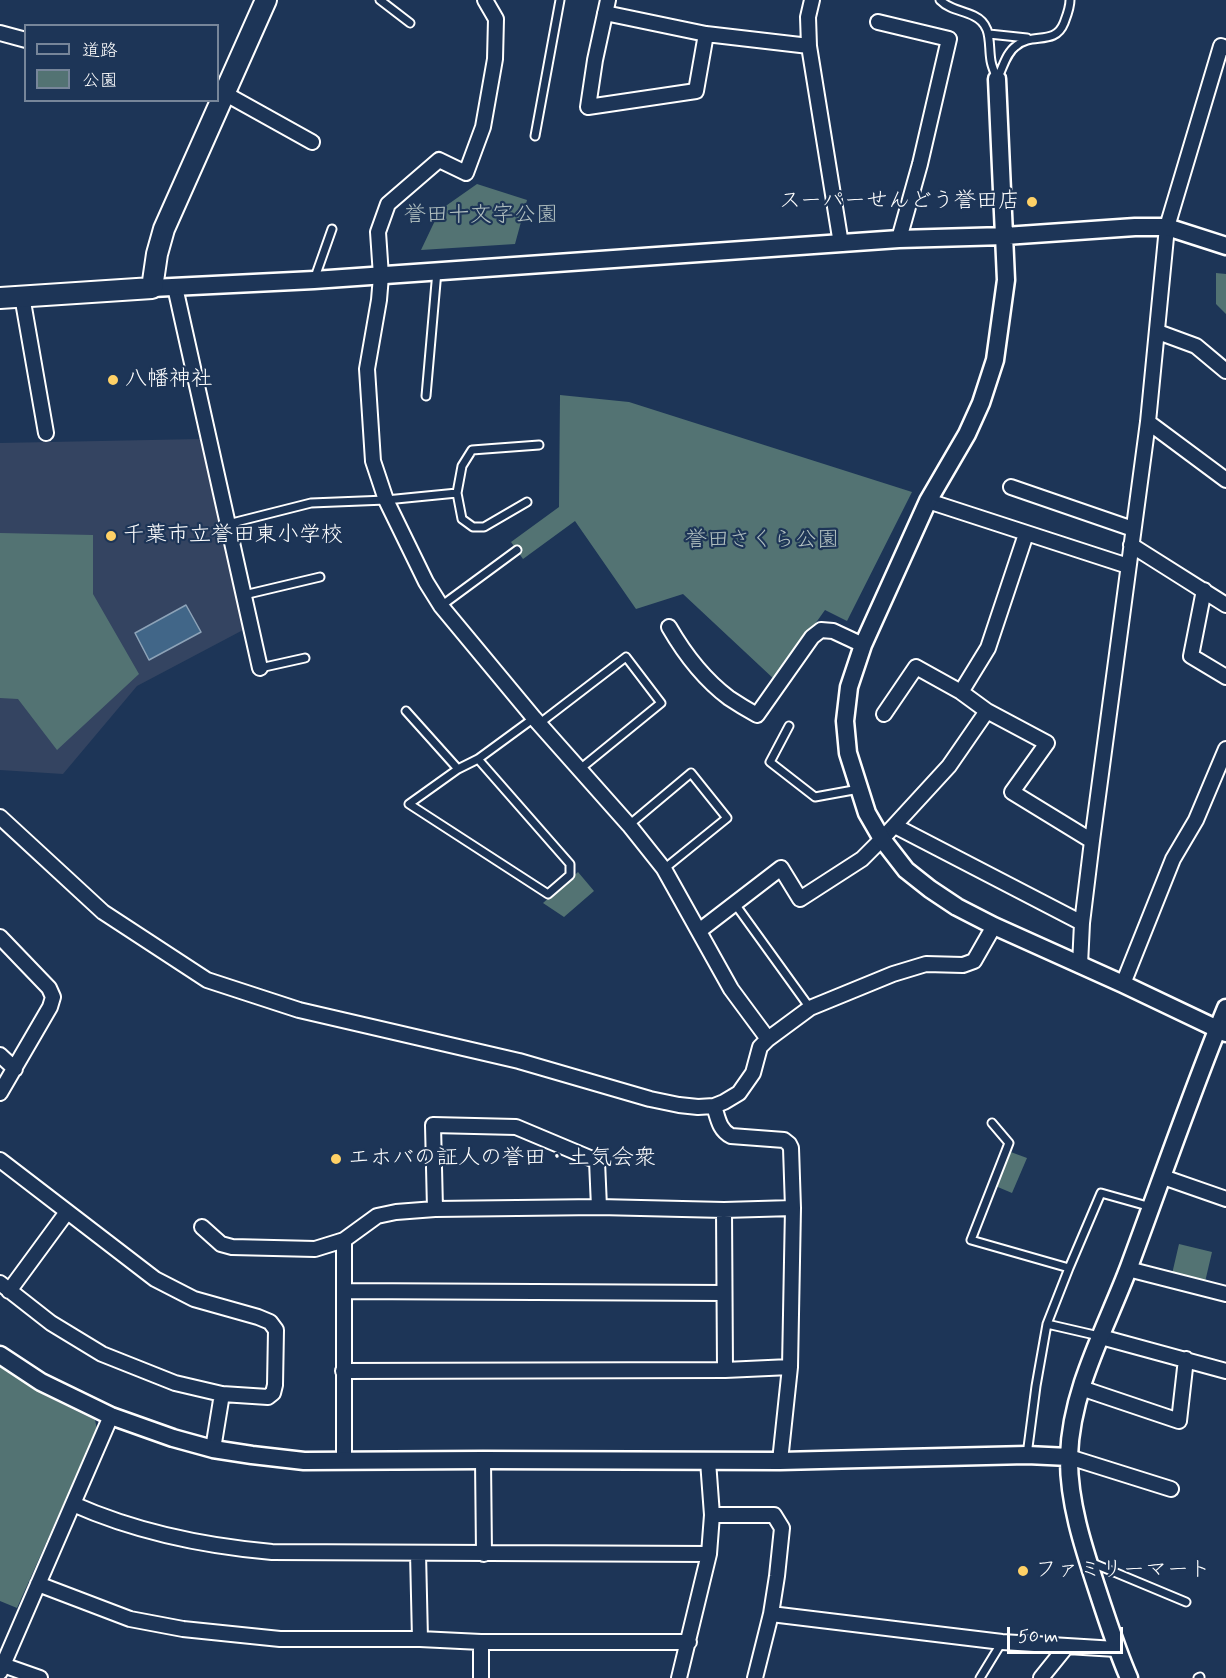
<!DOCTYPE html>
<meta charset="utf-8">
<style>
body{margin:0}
#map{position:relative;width:1226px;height:1678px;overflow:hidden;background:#1d3557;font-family:Mynerve,"Klee One",sans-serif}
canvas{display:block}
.legend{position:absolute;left:24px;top:24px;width:195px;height:78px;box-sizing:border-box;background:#1d3557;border:2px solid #77869a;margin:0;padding:8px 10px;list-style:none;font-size:18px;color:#fff}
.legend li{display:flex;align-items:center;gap:12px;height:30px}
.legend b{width:30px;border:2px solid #77869a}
.scale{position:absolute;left:1007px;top:1627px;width:116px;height:27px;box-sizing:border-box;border:3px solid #fff;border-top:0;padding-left:8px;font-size:18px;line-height:21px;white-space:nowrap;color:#fff;-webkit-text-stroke:4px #1d3557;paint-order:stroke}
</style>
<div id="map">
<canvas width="1226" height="1678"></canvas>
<ul class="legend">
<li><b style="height:8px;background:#1d3557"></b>道路</li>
<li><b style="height:16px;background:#537373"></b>公園</li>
</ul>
<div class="scale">50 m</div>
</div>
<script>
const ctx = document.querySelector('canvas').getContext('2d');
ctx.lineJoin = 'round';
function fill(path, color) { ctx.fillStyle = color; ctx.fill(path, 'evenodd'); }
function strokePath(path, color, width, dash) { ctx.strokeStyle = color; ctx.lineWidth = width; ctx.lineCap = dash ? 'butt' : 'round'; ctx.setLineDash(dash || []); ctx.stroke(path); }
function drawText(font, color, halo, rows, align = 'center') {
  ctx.font = font + ' Mynerve,"Klee One",sans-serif'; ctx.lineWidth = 4.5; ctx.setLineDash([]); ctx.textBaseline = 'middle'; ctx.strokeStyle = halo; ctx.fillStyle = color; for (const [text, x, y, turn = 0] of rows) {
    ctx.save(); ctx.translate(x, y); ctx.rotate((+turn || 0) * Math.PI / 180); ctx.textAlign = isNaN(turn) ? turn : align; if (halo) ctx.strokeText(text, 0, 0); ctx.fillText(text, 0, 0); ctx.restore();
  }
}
const built = new Path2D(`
 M200,439L243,630L137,686L63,774L0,770V443Z`);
const green = new Path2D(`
 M477,184L527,200L515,244L421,250L440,210Z
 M1216,273L1226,274V314L1216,304Z
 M560,395L629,402L912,492L847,621L825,610L775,680L683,594L636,609L575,521L523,559L511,542L559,507Z
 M0,533L93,535V594L139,674L57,750L18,699L0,698Z
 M578,872L594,891L564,917L543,903Z
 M1008,1151L1027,1158L1012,1193L993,1185Z
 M1179,1244L1212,1252L1205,1282L1172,1274Z
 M0,1367L46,1396L95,1420L97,1429L17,1608L0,1601Z`);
const water = new Path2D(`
 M186,605L201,632L149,660L135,633Z`);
const service = new Path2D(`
 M380,0L410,23
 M940,0C950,10 962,10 974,16C993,25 988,44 991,61C992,67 995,73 997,79
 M989,34L1027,38
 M997,79C1003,68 1006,53 1016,46C1032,32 1055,46 1064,23C1067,15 1070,8 1070,0
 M535,136L560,0
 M314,280L332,229
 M426,396L437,271
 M457,493L462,519L473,527H484L527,502
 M228,524L311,503L386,500L457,493L462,466L472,450L539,445
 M244,595L320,577
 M441,606L517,550
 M260,668L305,658
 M406,711L458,769
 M540,723L626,657L661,703L580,769
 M789,726L770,762L815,797L859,789
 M478,759L570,864V875L548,894L409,804L458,769L478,759L534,718
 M629,825L691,773L727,818L664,869
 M735,904L810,1008
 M992,1123L1009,1143L971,1240L1069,1268
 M1047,1324L1099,1336
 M1027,1455L1036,1386L1047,1324L1069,1268L1101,1193L1151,1207
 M1090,1562L1186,1602
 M980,1678L1002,1642
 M1198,1678L1200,1677`);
const minor = new Path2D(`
 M485,0L496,19L495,59L483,127L466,173L439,160L388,204L378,232L381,276L379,300L367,369L373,461L386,500L426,582L441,606L534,718L629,825L664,869L731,989L768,1039
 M608,0L595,60L588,107L696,91L706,34
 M812,0L808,17L809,46L841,244
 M605,13L706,34L809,46
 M878,22L949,39L920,164L899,239
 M0,33L26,40
 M218,91L224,93L312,142
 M175,287L260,668
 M22,296L46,433
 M1158,332L1196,346L1226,371
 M1148,422L1226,480
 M1011,487L1133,529
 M928,501L1128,566
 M1131,545L1226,605
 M1204,590L1191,656L1226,677
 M669,627C684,653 705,680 729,698C738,704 748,710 757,715L812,637L821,630L833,631L863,645
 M961,692L988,648L1026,534
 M884,714L916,667L961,692L987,711L1047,743L1012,792L1092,841
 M0,817L103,912L207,980L299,1010L519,1061L650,1099L679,1105L698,1107L714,1106L724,1102L739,1093L753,1073L760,1047L768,1039L810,1008L893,974L926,964L963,965L974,961L994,926
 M895,826L1082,923
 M699,931L781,868L800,899L862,859L882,839L949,766L987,711
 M0,937L49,988L53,997L50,1007L0,1093
 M1080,965L1082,923L1092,841L1148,422L1167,227L1221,46L1226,48
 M1123,984L1173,859L1196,820L1226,749
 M0,1055L15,1069
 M714,1106C718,1118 719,1130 731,1136L784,1140L789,1144L791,1148L793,1208L790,1367L780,1461
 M0,1160L155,1279L194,1299L258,1317L270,1322L276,1330L275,1385L273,1393L268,1397L222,1394L175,1383L102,1354L51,1323L0,1283
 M1163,1177L1226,1199
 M435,1209L433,1125L516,1127L597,1161L599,1207
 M724,1210L725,1370
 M202,1227L221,1244L232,1247L315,1249L344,1240L377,1216L396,1212L435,1209L599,1207L724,1210L793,1208
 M1128,1269L1226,1294
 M9,1291L67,1212
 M345,1291L724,1293
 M1101,1337L1226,1371
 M343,1371L725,1370L790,1367
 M1081,1388L1179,1421L1186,1359
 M213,1449L222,1394
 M1069,1457L1171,1489
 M483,1460L484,1554
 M344,1461V1240
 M73,1504C136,1532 204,1546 272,1552L709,1554
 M712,1515H774L782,1528L777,1576L771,1614L755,1678
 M418,1553L420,1639
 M38,1584L130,1619L183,1629L280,1639H420L481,1642H689
 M771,1614L1002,1642L1116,1649
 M481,1642V1678
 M3,1665L40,1678
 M0,1672L111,1416
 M679,1678L709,1554L712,1515L708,1461
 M1041,1678L1066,1647`);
const tertiary = new Path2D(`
 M997,79L1006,280L995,360L981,403L967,434L928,501L863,645L849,687L845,721L848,753L867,813L882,839L906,870L930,889L957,907L994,926L1123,984L1226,1033
 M152,288L314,280L899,239L1005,236L1135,227H1167L1226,246
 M0,1355L41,1382L111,1416L173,1438L213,1449L252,1455L304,1461L483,1460L780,1461L1027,1455L1069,1457
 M1129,1678C1118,1653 1110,1628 1101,1601C1086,1555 1068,1505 1069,1456C1071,1389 1106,1328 1129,1267C1161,1181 1191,1093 1226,1008`);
const secondary = new Path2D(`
 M0,298L152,288L157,254L164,229L266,0`);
const markers = [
 [1032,202,6,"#ffd166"],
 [113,380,6,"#ffd166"],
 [111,536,6,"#ffd166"],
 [336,1159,6,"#ffd166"],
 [1023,1571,6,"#ffd166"]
];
const poiNames = [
 ["スーパーせんどう誉田店",1020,202,"right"],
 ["八幡神社",125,380],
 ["千葉市立誉田東小学校",123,536],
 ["エホバの証人の誉田・土気会衆",348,1159],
 ["ファミリーマート",1035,1571]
];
const parkNames = [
 ["誉田十文字公園",481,216],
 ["誉田さくら公園",762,541]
];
fill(built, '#344461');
fill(green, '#537373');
fill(water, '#416688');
strokePath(water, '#8da3b8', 1.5);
strokePath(service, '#fff', 11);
strokePath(minor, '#fff', 18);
strokePath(tertiary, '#fff', 21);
strokePath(secondary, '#fff', 24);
strokePath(service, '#1d3557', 7);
strokePath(minor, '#1d3557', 14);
strokePath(tertiary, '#1d3557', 16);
strokePath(secondary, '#1d3557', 20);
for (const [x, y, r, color] of markers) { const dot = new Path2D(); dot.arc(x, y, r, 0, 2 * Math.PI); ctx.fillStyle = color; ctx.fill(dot); strokePath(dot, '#1d3557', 2); }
drawText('22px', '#fff', '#1d3557', poiNames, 'left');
drawText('22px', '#b2c0c0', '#1d3557', parkNames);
</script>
